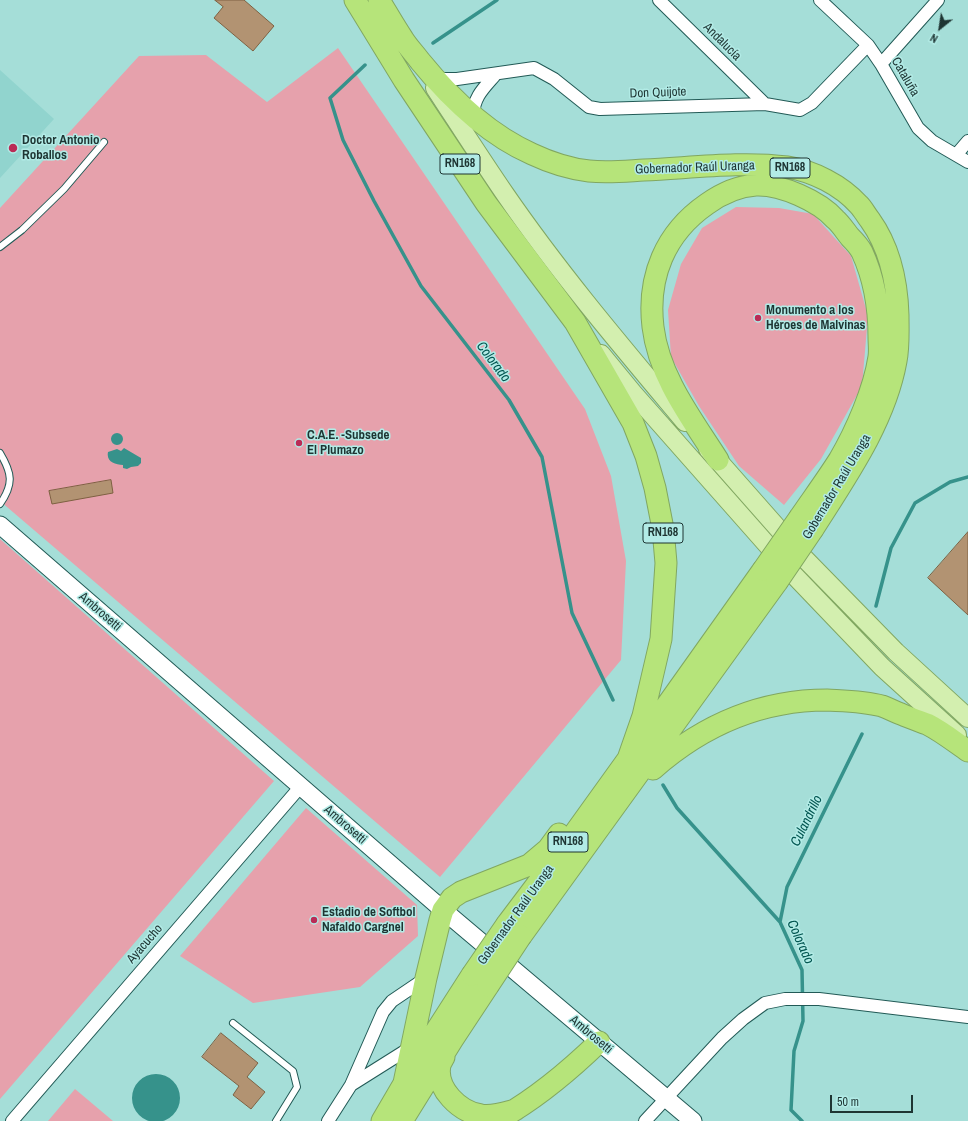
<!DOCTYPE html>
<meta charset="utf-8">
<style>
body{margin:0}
#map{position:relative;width:968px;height:1121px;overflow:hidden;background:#a5ded8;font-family:"Archivo Narrow",sans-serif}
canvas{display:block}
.north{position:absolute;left:920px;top:8px;width:40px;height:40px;-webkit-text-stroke:3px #b2ebe6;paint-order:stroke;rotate:210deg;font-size:11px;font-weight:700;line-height:16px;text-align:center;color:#1e3533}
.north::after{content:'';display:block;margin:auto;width:14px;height:18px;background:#1e3533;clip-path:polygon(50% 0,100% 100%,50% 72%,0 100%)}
.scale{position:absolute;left:830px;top:1095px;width:83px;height:18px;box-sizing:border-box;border:2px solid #1e3533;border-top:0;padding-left:5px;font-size:12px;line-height:14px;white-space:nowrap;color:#1e3533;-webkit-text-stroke:3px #b2ebe6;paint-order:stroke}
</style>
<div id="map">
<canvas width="968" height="1121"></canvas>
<div class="north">N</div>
<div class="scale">50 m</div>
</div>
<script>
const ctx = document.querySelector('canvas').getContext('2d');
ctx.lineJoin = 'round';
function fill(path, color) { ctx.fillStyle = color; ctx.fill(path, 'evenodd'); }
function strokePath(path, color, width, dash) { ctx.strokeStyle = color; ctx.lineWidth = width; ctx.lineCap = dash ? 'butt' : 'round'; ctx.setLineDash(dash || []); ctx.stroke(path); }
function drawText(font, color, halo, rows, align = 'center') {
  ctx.font = font + ' "Archivo Narrow",sans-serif'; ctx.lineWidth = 3; ctx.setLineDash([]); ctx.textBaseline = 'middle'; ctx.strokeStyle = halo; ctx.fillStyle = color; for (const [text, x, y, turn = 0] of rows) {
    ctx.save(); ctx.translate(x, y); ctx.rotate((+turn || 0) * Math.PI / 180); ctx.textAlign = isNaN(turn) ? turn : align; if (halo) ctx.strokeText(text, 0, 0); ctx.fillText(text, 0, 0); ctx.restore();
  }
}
const built = new Path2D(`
 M0,70L54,119L0,178Z`);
const green = new Path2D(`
 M338,48L585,409L611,476L626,561L621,660L440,877L0,501V208L139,56L206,55L267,102Z
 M736,207L779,208L813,214L851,256L868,316L862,386L821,459L784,505L739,466L699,406L671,357L668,310L681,264L702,228Z
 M0,539L274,781L0,1099Z
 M306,808L417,905L418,936L360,987L253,1003L180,956Z
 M75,1089L113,1121H48Z`);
const water = new Path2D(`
 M111 439a6 6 0 1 1 12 0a6 6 0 1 1-12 0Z
 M124,448L141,458V463L138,466L131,467L127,469L123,468V465C115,464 106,462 108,452L117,449L121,451Z
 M132 1098a24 24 0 1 1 48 0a24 24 0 1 1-48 0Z`);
const stream = new Path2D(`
 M433,43L497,0
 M365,65L330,98L343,140L374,201L421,286L509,400L542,457L572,613L613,700
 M876,606L891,548L915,503L950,482L968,477
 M663,785L677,808L780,922L802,970L803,1021L794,1051L791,1110L802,1121
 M780,922L787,887L862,734`);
const building = new Path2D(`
 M215,0H244L274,26L253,51L214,18L223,7Z
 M111,480L113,493L52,504L49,491Z
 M968,532V615L928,578Z
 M221,1033L258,1063L247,1077L265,1092L251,1109L233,1095L239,1086L202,1057Z`);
const lane = new Path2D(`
 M0,247L22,230L64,189L104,142
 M0,453C12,473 14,484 0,504
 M233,1023L293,1071L297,1087L276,1121`);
const street = new Path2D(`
 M659,0L765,104
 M820,0L868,45L881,64L918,128L932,141L968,162
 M881,64L938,0
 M436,79H457L534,68L554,79L589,107L600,109L765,104L800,110L812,103L868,45
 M473,115C474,96 484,88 496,74
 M956,155L968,141
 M351,1085L413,1046
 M12,1121L301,786
 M328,1121L351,1085L383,1012L392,1001L426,978
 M645,1121L722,1038L743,1019L765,1003L785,999H819L968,1017`);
const secondary = new Path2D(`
 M0,525L443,910L693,1121`);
const primary = new Path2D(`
 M435,88C458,123 481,159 505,194C560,274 623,348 685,422
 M601,354L633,393L792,573L882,667L957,735
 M708,449L805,559L896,652L968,718`);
const highway = new Path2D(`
 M355,0L404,80L486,203L575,322L633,423L646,456L655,488L663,529L666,563L661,639L643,716L628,759L559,855L507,924
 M379,0C387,13 395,27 403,39C408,47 415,54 420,61C451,99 487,134 532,154C549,162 571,169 589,171C608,173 626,171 644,170C690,168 742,161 787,167C813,171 841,185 859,205C863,209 866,215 870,220C890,248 897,280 898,315C898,330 899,346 896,361C885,422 846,477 813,529
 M718,460C692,419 659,377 653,327C647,277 665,233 707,204C721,194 739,186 756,185C781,184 819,201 835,219C841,224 845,231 850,237C854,241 859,246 862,252C874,278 879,309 879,337C879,344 880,350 879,357C874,390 856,431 839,460C827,479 813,498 800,517
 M640,743L763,570
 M653,769C703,725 760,700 827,700C846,701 864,701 882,706C888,708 895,712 901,714C910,718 919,721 927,724C941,731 955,742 968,751
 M521,936L777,582
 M444,1057C443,1059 441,1062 440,1065C435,1089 460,1112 481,1115C492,1117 504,1113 515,1110
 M404,1083L426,978L440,920L443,910L452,898L461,892L529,865L548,849L559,834
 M503,1117C538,1097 570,1070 599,1042
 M382,1121L420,1056L472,975
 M402,1121L453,1039L488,986`);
const highwayBridge = new Path2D(`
 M763,570L800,517
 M777,582L813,529
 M472,975L507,924
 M488,986L521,936`);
const markers = [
 [13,148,5,"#ba2b56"],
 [758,318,4,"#ba2b56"],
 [299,443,4,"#ba2b56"],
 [314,920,4,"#ba2b56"]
];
const shields = [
 [460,164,40],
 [790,168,40],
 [663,533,40],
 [568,842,40]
];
const shieldNames = [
 ["RN168",460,164],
 ["RN168",790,168],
 ["RN168",663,533],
 ["RN168",568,842]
];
const streetNames = [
 ["Andalucía",722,42,45],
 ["Cataluña",905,77,60],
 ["Don Quijote",658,93,-2],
 ["Gobernador Raúl Uranga",695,168,-2],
 ["Gobernador Raúl Uranga",837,487,-59],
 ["Ambrosetti",100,612,41],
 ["Ambrosetti",345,825,41],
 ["Gobernador Raúl Uranga",516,915,-54],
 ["Ayacucho",145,944,-49],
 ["Ambrosetti",591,1035,40]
];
const poiNames = [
 ["Doctor Antonio",22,141],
 ["Roballos",22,156],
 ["Monumento a los",766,311],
 ["Héroes de Malvinas",766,326],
 ["C.A.E. -Subsede",307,436],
 ["El Plumazo",307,451],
 ["Estadio de Softbol",322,913],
 ["Nafaldo Cargnel",322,928]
];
const waterNames = [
 ["Colorado",493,362,53],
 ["Culandrillo",807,821,-64],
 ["Colorado",800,942,66]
];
fill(built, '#91d4ce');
fill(green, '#e6a1ac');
fill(water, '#36928b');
strokePath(stream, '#36928b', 3.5);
fill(building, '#b29372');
strokePath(building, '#7e6142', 1);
strokePath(lane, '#225a56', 8);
strokePath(street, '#225a56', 14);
strokePath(secondary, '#225a56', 19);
strokePath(primary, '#81a761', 20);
strokePath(highway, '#81a761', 23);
strokePath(lane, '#fff', 6);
strokePath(street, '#fff', 12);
strokePath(secondary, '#fff', 17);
strokePath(primary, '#d3efaf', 18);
strokePath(highway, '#b6e47a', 21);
strokePath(highwayBridge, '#81a761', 23, []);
strokePath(highwayBridge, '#b6e47a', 21);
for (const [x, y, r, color] of markers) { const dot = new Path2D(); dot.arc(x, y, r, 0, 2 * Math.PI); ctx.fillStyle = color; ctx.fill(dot); strokePath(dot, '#b2ebe6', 1.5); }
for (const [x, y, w] of shields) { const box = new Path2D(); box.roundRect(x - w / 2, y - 10, w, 20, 3); ctx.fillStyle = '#b2ebe6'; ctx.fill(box); strokePath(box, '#1e3533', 1); }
drawText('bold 12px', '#1e3533', null, shieldNames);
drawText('13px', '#1e3533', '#b2ebe6', streetNames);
drawText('bold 13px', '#1e3533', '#b2ebe6', poiNames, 'left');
drawText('italic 14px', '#025550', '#b2ebe6', waterNames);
</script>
